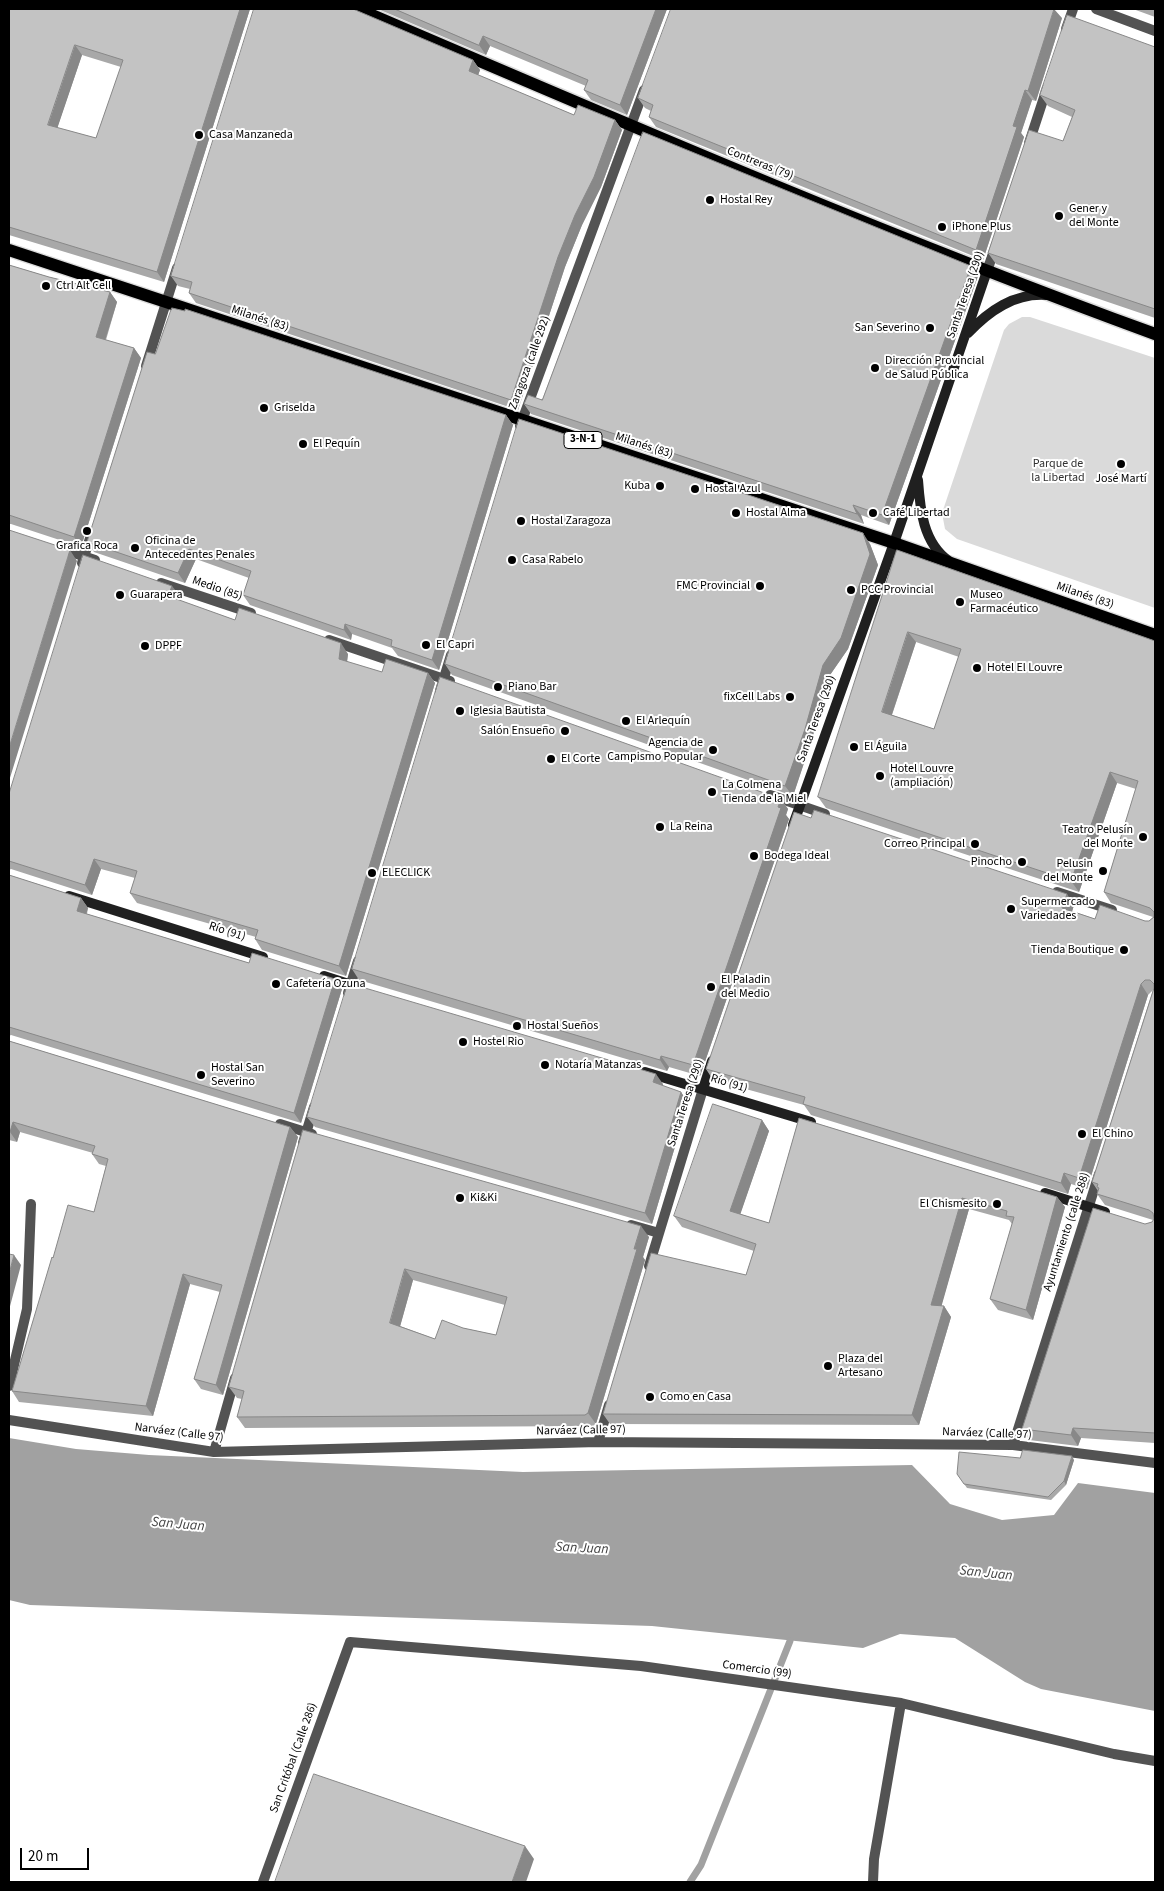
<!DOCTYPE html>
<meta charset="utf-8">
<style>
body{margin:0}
#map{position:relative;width:1164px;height:1891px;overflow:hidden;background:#fff;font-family:"Source Sans 3",sans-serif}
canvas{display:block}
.frame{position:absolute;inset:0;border:10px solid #000;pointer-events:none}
.scale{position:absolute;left:20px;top:1848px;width:69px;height:22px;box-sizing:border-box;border:2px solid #000;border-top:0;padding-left:6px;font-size:15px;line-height:18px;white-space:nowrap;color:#000;-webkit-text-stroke:4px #fff;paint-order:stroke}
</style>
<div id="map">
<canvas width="1164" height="1891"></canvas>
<div class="frame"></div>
<div class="scale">20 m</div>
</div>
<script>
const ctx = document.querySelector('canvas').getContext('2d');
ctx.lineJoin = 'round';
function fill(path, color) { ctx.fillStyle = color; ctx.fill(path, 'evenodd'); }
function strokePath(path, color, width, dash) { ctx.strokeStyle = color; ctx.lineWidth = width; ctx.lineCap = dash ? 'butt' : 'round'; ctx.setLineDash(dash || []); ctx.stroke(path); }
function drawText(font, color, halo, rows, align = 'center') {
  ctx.font = font + ' "Source Sans 3",sans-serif'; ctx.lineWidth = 4; ctx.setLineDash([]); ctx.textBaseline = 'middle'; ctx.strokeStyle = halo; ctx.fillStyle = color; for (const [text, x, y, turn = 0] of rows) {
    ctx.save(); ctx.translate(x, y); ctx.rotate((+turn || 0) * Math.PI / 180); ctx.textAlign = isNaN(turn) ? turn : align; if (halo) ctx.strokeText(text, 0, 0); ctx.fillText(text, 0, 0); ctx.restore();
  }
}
const green = new Path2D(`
 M1022,317H1030L1155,358V608L957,539L945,529L942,513L1004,330L1009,324Z`);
const water = new Path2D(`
 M9,1438L76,1449L149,1455L523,1472L912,1465L950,1504L1002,1520L1054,1515L1078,1483L1155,1493V1711L1041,1689L1025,1682L955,1638L900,1634L863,1648L652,1626L30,1605L9,1600Z`);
const stream = new Path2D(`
 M690,1882L701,1865L790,1641`);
const street = new Path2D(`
 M1096,9L1155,31
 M1066,29L1073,9
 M1029,143L1047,88
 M987,271L996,245
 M146,366L177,268
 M520,426L644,90
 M59,548L95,560
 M82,563L92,532
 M161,583L251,613
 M329,640L450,681
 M440,691L451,655
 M770,795L825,814
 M1057,892L1112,910
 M348,993L358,961
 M280,1124L312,1134
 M303,1143L314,1107
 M631,1225L659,1233
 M649,1266L703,1089
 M9,1386L27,1309L31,1204
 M9,1420L214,1452L598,1442L1013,1445L1155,1463
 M598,1442L609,1405
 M1013,1445L1099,1174
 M214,1452L235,1378
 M263,1882L350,1642L641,1666L901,1703L1114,1754L1155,1761
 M873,1882L874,1859L901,1703`);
const secondary = new Path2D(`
 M968,333C989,311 1014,293 1046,295
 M918,480C920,509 923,543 949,561
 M793,825L894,543L987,271
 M69,896L263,957
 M324,976L361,988
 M645,1072L811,1122
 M703,1089L712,1061
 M1045,1193L1105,1212`);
const primary = new Path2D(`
 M358,9C622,122 886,236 1155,334
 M9,250L894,543L1155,635`);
const wall = new Path2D(`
 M9,9H250L164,282L9,235ZM82,55L121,67L96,138L57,128Z
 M378,9H667L627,115L591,100L584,90L586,86L490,46L486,55Z
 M1133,9H1155V17Z
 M1062,18L1036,101L1032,100L1021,133L1024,137L983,260L656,127L649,117L651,111L645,108L638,98Z
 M1155,47V318L996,264L988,253L1063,141L1072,117L1048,106L1040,95Z
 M473,60L480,70L478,75L574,115L615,120L622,130L601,187L582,225L565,267L518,410L196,303L189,293L190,289L178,286L171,276Z
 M9,265L49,277L110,292L117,302L106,340L134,348L141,358L81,547L11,524H9Z
 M978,276L889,525L861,515L864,524L531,414L524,404Z
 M155,354L506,415L513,425L439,670L398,656L392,648L352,634L351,640L250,605L243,595L249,578L196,559L185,583L94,552L87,542Z
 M870,544L878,565L848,649L830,675L812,739L793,796L452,675L445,664Z
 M897,550L1155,641V1443L1081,1438L1078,1446L1029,1440L1022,1429L1145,1224L1152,1222L1153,1220L1105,1205L1097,1194L1098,1191L1092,1182L1153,990L1148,995L1087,1189L1071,1184L1068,1194L811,1115L804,1105L713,1080L706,1069L1074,905L1072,911L1095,919L1149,921L1153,917L1111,903L1104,892L1136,789L1117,783L1079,892L826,808L818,797ZM916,642L959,657L934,729L892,715Z
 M180,596L178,600L235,620L348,654L347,662L382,672L428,673L435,683L346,976L262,950L255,939L256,937L137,903L130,893L135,878L101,869L92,895L11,869L9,870V794Z
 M781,799L788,809L786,815L789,819L700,1076L669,1067L667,1071L359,980L352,969Z
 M9,875L81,898L88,908L87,914L249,963L342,989L301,1123L11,1035L9,1036Z
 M9,1041L290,1127L298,1137L223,1395L201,1389L194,1379L220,1292L190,1284L153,1416L19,1402L12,1391L53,1258L94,1212L106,1166L99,1164L92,1154L93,1153L20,1132L17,1142L9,1140Z
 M663,1084V1086L681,1092L688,1103L652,1224L315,1127L307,1117Z
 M799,1118L1057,1197L1065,1207L1033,1320L998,1310L990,1299L1012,1224L1009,1220L969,1209L941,1306H944L951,1317L919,1425L610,1424L603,1414L746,1275L754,1251L682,1227L674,1216L762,1120L769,1131L740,1214L769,1223Z
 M303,1130L649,1237L643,1257L645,1260L596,1424L593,1426L245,1428L237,1417L242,1399L237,1398L229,1387ZM413,1280L505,1305L496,1335L463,1328L435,1339L400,1326Z
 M1020,1458L1074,1460L1066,1485L1051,1500L967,1488L957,1474Z`);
const shadedWall = new Path2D(`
 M240,9H250L164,282L157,272Z
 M656,9H667L627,115L620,105Z
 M1054,9L1062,18L1036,101L1028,91Z
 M483,36L490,46L486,55L479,45Z
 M75,45L82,55L55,135L48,125Z
 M473,60L480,70L476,81L469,71Z
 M1025,90L1032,100L1021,133L1024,137L983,260L976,250L1013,126Z
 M615,120L622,130L601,187L582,225L565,267L518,410L511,400L558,257L575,215Z
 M971,266L978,276L889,525L882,515Z
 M110,292L117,302L103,347L96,337Z
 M134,348L141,358L81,547L74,537Z
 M506,415L513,425L439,670L432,660Z
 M853,505L861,515L864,524L857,514Z
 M863,533L870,544L878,565L848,649L830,675L812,739L793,796L785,786Z
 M189,549L196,559L185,583L178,573Z
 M70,550L77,561L9,781V748Z
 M172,586L180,596L175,606L168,596Z
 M345,624L352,634L351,640L344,630Z
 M908,632L916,642L889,723L882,712Z
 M341,643L348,654L346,669L339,659Z
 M428,673L435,683L346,976L339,966Z
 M1110,772L1117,783L1079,892L1071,881Z
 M781,799L788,809L786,815L789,819L700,1076L693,1065Z
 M94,859L101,869L92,895L85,885Z
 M1067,894L1074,905L1070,919L1062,908Z
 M81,898L88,908L84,921L77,911Z
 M335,979L342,989L301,1123L294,1113Z
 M1141,984L1148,995L1087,1189L1079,1178Z
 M661,1056L669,1067L667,1071L660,1060Z
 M656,1074L663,1084L660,1093L653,1082Z
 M681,1092L688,1103L652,1224L645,1213Z
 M762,1120L769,1131L738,1221L730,1211Z
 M13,1122L20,1132L17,1142L10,1132Z
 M290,1127L298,1137L223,1395L216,1385Z
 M1064,1173L1071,1184L1068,1194L1061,1183Z
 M1057,1197L1065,1207L1033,1320L1026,1310Z
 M962,1198L969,1209L939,1315L931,1305Z
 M641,1226L649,1237L643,1257L645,1260L596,1424L588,1413Z
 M14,1255L21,1265L9,1310V1274Z
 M405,1269L413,1280L398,1334L390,1323Z
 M183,1274L190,1284L153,1416L146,1406Z
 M944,1306L951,1317L919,1425L912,1415Z
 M1073,1428L1081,1438L1078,1446L1071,1435Z
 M1072,1456L1074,1460L1066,1485L1064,1481Z
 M525,1846L534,1859L526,1882H512Z`);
const building = new Path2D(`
 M9,9H240L157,272L9,227ZM75,45L123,60L96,138L48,125Z
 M254,9H353L473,60L469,71L574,115L578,105L615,120L594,177L575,215L558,257L511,400L189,293L192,282L171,276Z
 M395,9H656L620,105L584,90L588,80L483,36L479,45Z
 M671,9H1054L1028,91L1025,90L1013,126L1017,127L976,250L649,117L653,105L638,98Z
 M1067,15L1155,47V309L988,253L1029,130L1063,141L1075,110L1040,95Z
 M643,132L971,266L882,515L853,505L857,514L524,404L528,395L542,400Z
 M9,265L49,277L110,292L96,337L134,348L74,537L9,515Z
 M172,308L185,311V309L506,415L432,660L391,646L392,640L345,624L344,630L243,595L251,571L189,549L178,573L87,542L147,352L155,354Z
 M519,419L863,533L870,554L841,638L823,665L805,729L785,786L445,664Z
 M9,530L70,550L9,748Z
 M897,550L1155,641V1433L1073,1428L1071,1435L1022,1429L1093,1208L1145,1224L1152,1222L1154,1219L1153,1213L1149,1210L1097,1194L1099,1188L1097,1187L1098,1184L1092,1182L1154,988V984L1150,980H1145L1141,984L1079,1178L1064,1173L1061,1183L803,1104L805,1097L706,1069L794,812L811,818L814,810L1067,894L1062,908L1095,919L1100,905L1145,921H1149L1154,917V912L1150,908L1104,892L1138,781L1110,772L1071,881L818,797ZM908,632L961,649L934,729L882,712Z
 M83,555L172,586L168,596L235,620L239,608L341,643L339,659L382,672L386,659L428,673L339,966L255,939L258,930L130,893L137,871L94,859L85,885L9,861V794Z
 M440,677L781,799L778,807L781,808L693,1065L661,1056L660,1060L352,969Z
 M9,875L81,898L77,911L249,963L252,953L335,979L294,1113L9,1027Z
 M348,983L656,1074L653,1082L681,1092L645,1213L307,1117Z
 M9,1041L290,1127L216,1385L194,1379L222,1285L183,1274L146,1406L12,1391L52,1257L53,1258L68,1205L94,1212L108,1159L92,1154L95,1146L13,1122L10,1132H9Z
 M713,1104L762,1120L730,1211L769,1223L799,1118L1057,1197L1026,1310L990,1299L1014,1217L1006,1216L1007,1211L962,1198L931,1305L944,1306L912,1415L603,1414L651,1253L746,1275L756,1244L674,1216Z
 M303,1130L641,1226L634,1249H637L588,1413L585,1415L237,1417L244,1391L229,1387ZM405,1269L507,1297L496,1335L463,1328L442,1320L435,1339L390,1323Z
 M9,1254L14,1255L9,1274Z
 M1023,1450L1072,1456L1064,1481L1048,1497L964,1484L957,1474L959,1452L1020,1458Z
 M314,1774L525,1846L512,1882H275Z`);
const markers = [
 [199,135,5,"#000"],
 [710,200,5,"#000"],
 [1059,216,5,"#000"],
 [942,227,5,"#000"],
 [46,286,5,"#000"],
 [930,328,5,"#000"],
 [875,368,5,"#000"],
 [264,408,5,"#000"],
 [303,444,5,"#000"],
 [1121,464,5,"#000"],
 [660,486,5,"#000"],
 [695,489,5,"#000"],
 [736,513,5,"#000"],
 [873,513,5,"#000"],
 [521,521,5,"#000"],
 [87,531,5,"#000"],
 [135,548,5,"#000"],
 [512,560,5,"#000"],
 [760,586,5,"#000"],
 [851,590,5,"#000"],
 [120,595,5,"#000"],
 [960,602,5,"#000"],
 [426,645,5,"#000"],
 [145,646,5,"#000"],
 [977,668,5,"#000"],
 [498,687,5,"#000"],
 [790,697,5,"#000"],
 [460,711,5,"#000"],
 [626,721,5,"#000"],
 [565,731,5,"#000"],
 [854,747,5,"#000"],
 [713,750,5,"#000"],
 [551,759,5,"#000"],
 [880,776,5,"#000"],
 [712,792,5,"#000"],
 [660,827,5,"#000"],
 [1143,837,5,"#000"],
 [975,844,5,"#000"],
 [754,856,5,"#000"],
 [1022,862,5,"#000"],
 [1103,871,5,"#000"],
 [372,873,5,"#000"],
 [1011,909,5,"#000"],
 [1124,950,5,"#000"],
 [276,984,5,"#000"],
 [711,987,5,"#000"],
 [517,1026,5,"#000"],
 [463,1042,5,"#000"],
 [545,1065,5,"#000"],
 [201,1075,5,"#000"],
 [1082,1134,5,"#000"],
 [460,1198,5,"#000"],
 [997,1204,5,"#000"],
 [828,1366,5,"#000"],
 [650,1397,5,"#000"]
];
const shields = [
 [583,440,38]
];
const shieldNames = [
 ["3-N-1",583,440]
];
const poiNames = [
 ["Casa Manzaneda",209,135],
 ["Hostal Rey",720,200],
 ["Gener y",1069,209],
 ["del Monte",1069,223],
 ["iPhone Plus",952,227],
 ["Ctrl Alt Cell",56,286],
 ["San Severino",920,328,"right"],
 ["Dirección Provincial",885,361],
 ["de Salud Pública",885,375],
 ["Griselda",274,408],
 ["El Pequín",313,444],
 ["José Martí",1121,479,"center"],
 ["Kuba",650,486,"right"],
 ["Hostal Azul",705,489],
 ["Hostal Alma",746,513],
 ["Café Libertad",883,513],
 ["Hostal Zaragoza",531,521],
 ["Oficina de",145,541],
 ["Antecedentes Penales",145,555],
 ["Grafica Roca",87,546,"center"],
 ["Casa Rabelo",522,560],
 ["FMC Provincial",750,586,"right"],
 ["PCC Provincial",861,590],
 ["Guarapera",130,595],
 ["Museo",970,595],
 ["Farmacéutico",970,609],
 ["El Capri",436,645],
 ["DPPF",155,646],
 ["Hotel El Louvre",987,668],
 ["Piano Bar",508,687],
 ["fixCell Labs",780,697,"right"],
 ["Iglesia Bautista",470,711],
 ["El Arlequín",636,721],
 ["Salón Ensueño",555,731,"right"],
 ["Agencia de",703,743,"right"],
 ["Campismo Popular",703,757,"right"],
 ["El Águila",864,747],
 ["El Corte",561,759],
 ["Hotel Louvre",890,769],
 ["(ampliación)",890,783],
 ["La Colmena",722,785],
 ["Tienda de la Miel",722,799],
 ["La Reina",670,827],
 ["Teatro Pelusín",1133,830,"right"],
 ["del Monte",1133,844,"right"],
 ["Correo Principal",965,844,"right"],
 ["Bodega Ideal",764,856],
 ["Pinocho",1012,862,"right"],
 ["Pelusin",1093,864,"right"],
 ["del Monte",1093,878,"right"],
 ["ELECLICK",382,873],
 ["Supermercado",1021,902],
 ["Variedades",1021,916],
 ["Tienda Boutique",1114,950,"right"],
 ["El Paladin",721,980],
 ["del Medio",721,994],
 ["Cafetería Ozuna",286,984],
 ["Hostal Sueños",527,1026],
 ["Hostel Rio",473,1042],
 ["Notaría Matanzas",555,1065],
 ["Hostal San",211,1068],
 ["Severino",211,1082],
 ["El Chino",1092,1134],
 ["Ki&Ki",470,1198],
 ["El Chismesito",987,1204,"right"],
 ["Plaza del",838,1359],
 ["Artesano",838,1373],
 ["Como en Casa",660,1397]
];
const streetNames = [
 ["Contreras (79)",760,164,22],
 ["Santa Teresa (290)",966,295,-71],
 ["Milanés (83)",260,319,18],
 ["Zaragoza (calle 292)",530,363,-70],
 ["Milanés (83)",644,446,18],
 ["Medio (85)",217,589,19],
 ["Milanés (83)",1085,596,19],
 ["Santa Teresa (290)",817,719,-70],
 ["Río (91)",227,932,18],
 ["Río (91)",729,1084,17],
 ["Santa Teresa (290)",686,1103,-72],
 ["Ayuntamiento (calle 288)",1067,1232,-72],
 ["Narváez (Calle 97)",581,1431,-1],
 ["Narváez (Calle 97)",179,1433,7],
 ["Narváez (Calle 97)",987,1434,2],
 ["Comercio (99)",757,1670,8],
 ["San Critóbal (Calle 286)",294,1758,-70]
];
const parkNames = [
 ["Parque de",1058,464],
 ["la Libertad",1058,478]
];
const waterNames = [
 ["San Juan",178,1525,5],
 ["San Juan",582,1549,3],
 ["San Juan",986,1574,6]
];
fill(green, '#dadada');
fill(water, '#a1a1a1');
strokePath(stream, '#a1a1a1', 7);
strokePath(primary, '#dbdbdb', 15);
strokePath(street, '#535353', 10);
strokePath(secondary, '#202020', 10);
strokePath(primary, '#000', 12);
fill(wall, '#a8a8a8');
fill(shadedWall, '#888');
fill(building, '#c3c3c3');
strokePath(building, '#888', 1);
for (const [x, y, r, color] of markers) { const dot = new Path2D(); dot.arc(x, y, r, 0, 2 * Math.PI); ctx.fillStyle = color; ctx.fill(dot); strokePath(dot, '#fff', 2); }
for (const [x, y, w] of shields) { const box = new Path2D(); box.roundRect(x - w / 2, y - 8.5, w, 17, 4); ctx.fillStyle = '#fff'; ctx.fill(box); strokePath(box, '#000', 1); }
drawText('bold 11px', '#000', null, shieldNames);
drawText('12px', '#000', '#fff', poiNames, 'left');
drawText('12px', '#000', '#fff', streetNames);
drawText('12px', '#313131', '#fff', parkNames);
drawText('italic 14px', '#424242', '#fff', waterNames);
</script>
